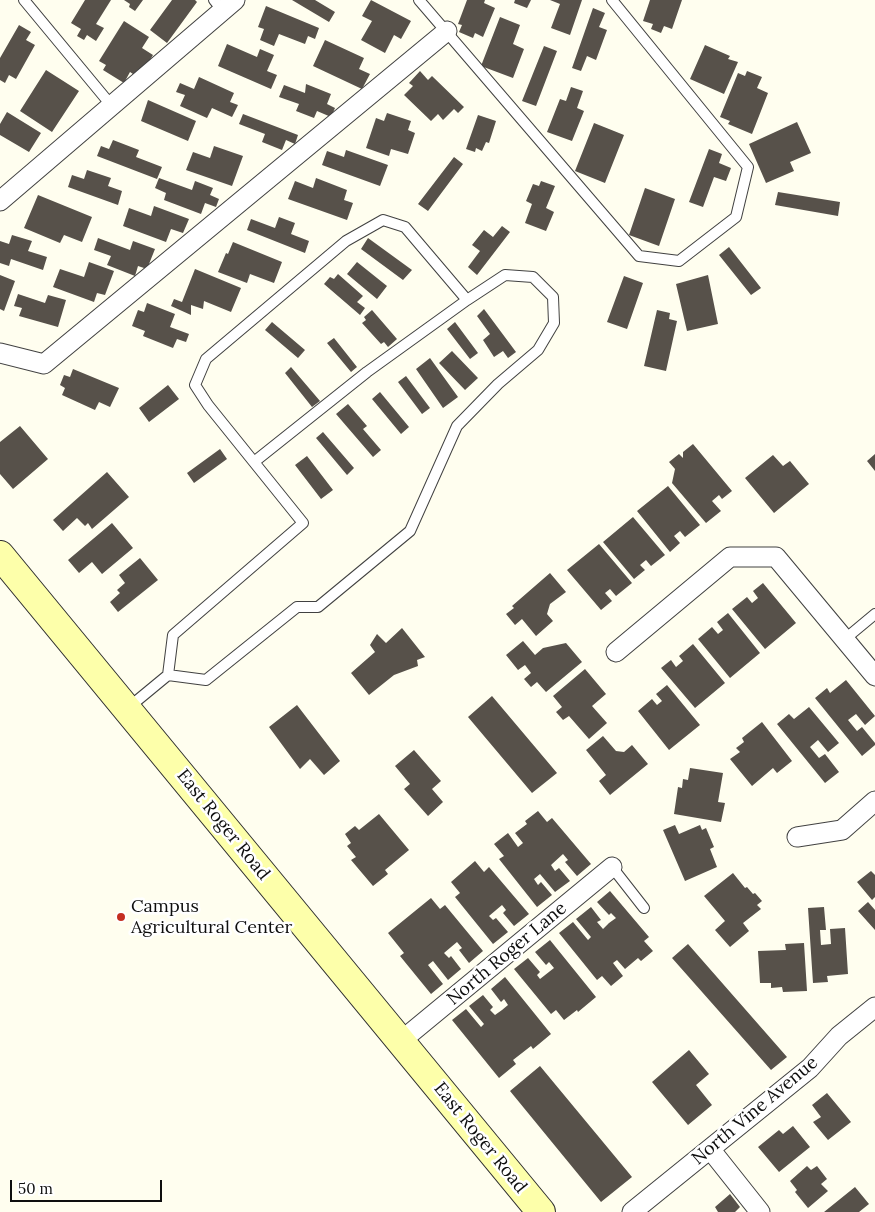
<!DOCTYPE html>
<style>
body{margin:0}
#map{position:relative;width:875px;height:1212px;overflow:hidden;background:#fffeef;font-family:Lora,serif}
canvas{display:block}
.scale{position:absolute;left:10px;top:1180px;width:152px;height:22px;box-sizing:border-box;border:2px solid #0e0e0e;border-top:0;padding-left:6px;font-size:15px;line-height:18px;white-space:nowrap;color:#0e0e0e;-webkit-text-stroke:4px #fff;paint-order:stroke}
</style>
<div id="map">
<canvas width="875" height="1212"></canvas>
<div class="scale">50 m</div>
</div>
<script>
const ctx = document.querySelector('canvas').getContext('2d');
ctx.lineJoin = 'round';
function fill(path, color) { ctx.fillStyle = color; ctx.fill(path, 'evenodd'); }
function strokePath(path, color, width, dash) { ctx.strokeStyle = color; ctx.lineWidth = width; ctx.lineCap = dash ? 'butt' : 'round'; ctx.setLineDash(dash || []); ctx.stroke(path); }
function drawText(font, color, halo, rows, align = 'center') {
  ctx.font = font + ' Lora,serif'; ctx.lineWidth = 5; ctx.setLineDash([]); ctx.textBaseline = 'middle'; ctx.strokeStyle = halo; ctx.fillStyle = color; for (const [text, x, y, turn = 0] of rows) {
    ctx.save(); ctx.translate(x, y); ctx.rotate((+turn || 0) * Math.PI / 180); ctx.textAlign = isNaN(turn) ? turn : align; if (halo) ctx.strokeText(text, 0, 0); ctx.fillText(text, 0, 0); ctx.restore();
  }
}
const building = new Path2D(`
 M85,0H111L96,24L104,28L96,41L87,35L84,40L77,36L81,29L71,23Z
 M124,0H143L135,11L129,7L130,4Z
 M172,0H195L197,2L167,43L150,30Z
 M292,0H315L335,12L329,22Z
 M371,0L411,21L401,39L394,35L385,53L361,40L372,21L362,16Z
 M467,0H485L484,3L495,8L483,37L475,33L473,38L459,32L462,25L458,24Z
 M515,0H531L527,8L514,3Z
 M550,0H582L570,35L551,28L560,4Z
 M650,0H682L672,29L664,26L661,33L651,29L653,24L643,21Z
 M266,6L319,28L315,39L308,36L305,44L279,34L274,46L260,40L264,29L258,27Z
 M593,8L605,13L599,27L607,30L596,60L587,56L581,71L572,68Z
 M500,17L520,25L513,44L524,49L513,78L481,66Z
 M124,21L149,37L142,48L153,55L139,78L130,72L124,83L103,70L106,65L99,61Z
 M19,25L31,32L26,40L35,45L16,79L9,75L5,83L0,80V58Z
 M325,40L364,58L359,69L370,74L362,89L313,66Z
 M227,44L257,57L260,49L274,55L267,71L277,75L271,89L218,66Z
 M705,45L730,56L728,59L738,62L724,94L690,79Z
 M544,46L557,51L536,106L522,101Z
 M46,70L79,91L52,132L20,111Z
 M420,71L428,80L432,76L464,107L458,113L454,109L443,120L438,114L431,121L404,95L413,86L409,83Z
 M747,71L762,77L757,88L768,93L752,134L728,124L730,121L720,117L738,73L745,76Z
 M199,77L234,93L230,102L238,105L232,117L212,108L207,118L180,106L185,95L176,92L180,83L194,89Z
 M306,84L331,94L327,104L335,108L331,117L317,111L314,118L296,111L299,104L279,97L284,85L305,93Z
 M571,87L583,91L577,108L584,111L572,141L547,132L560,99L566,101Z
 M148,100L196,121L188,141L141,121Z
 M7,112L41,133L29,152L0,135V124Z
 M387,113L411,121L408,130L415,133L408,154L391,149L389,156L366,148L376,118L384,121Z
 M243,114L298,135L295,144L286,140L282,150L262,142L265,134L239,124Z
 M478,115L496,121L489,143L486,142L482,151L476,148L475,152L466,149Z
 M797,122L811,153L790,162L794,171L766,183L749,144Z
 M594,123L624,135L605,183L575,171Z
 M113,140L139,150L136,157L162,167L157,179L97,156L101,146L109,149Z
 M214,146L243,156L232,186L186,170L193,152L210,158Z
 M709,149L722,154L719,163L731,168L726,181L714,177L703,207L689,202Z
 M346,150L388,165L380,186L322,165L327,151L344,157Z
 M454,157L463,164L428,211L418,204Z
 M87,170L111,178L108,186L122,191L118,205L68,187L72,175L84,179Z
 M159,178L192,190L195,181L213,188L210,195L219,199L216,207L205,203L201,214L164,200L166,193L155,188Z
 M316,178L347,190L344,200L353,203L347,220L288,199L295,181L313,188Z
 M541,181L555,186L546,208L554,212L546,231L525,223L532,204L526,201L533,184L539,186Z
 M645,188L675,199L659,246L629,235Z
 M778,192L840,202L838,216L775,205Z
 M38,195L92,217L82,242L64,235L60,243L24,228Z
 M154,206L189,219L183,233L171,229L166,242L123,226L129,208L151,216Z
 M279,217L295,223L291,234L309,241L305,253L247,230L251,219L275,228Z
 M502,226L510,232L477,275L468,267L480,251L472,245L484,230L493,237Z
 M12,235L32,241L28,251L47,257L43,270L11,259L9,266L0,263V241L9,244Z
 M98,238L130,250L133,241L155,249L147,269L138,266L135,276L107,265L111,256L94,250Z
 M368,238L412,270L403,280L361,249Z
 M233,242L282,262L274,283L250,274L247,283L218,272L226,253L228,254Z
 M729,247L761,288L751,295L719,255Z
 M89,262L114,271L105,295L97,293L94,302L53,287L60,269L84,277Z
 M357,262L387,286L377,299L347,274Z
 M195,269L241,288L231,312L204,301L203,309L191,305V315L171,306L174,299L182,302Z
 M338,274L363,296L357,302L365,308L360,315L324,284L330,277L334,279Z
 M0,275L15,281L4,311L0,309Z
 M708,275L718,324L687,331L676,284Z
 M624,276L643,283L627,329L607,322Z
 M18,294L45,303L48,295L66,300L58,327L19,316L22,308L14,306Z
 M147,303L175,314L170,327L189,334L186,342L177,339L173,348L143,336L145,331L132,326L138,310L144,312Z
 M484,309L516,352L508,358L503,351L494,357L483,340L490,334L477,316Z
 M372,310L397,339L388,347L384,342L381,344L362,323L366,320L364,317Z
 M657,310L670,313L669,319L677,321L666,371L644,366Z
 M272,322L305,350L298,358L265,330Z
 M455,322L478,353L470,359L447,329Z
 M334,338L357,367L351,372L327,343Z
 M452,351L478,378L465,390L439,363Z
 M430,358L458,397L443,408L416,369Z
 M291,367L320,401L312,407L285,373Z
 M73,369L119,388L110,407L99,402L95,410L62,395L65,388L60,385L64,375L70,377Z
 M406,376L430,408L422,414L398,382Z
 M168,385L179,399L149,422L139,408Z
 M380,392L409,427L401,434L372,399Z
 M348,404L367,426L363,429L381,450L373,457L336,414Z
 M20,426L48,459L13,489L0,474V442Z
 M323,432L354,468L347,475L316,438Z
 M693,444L732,491L722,499L719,495L712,501L721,511L706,523L672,483L675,469L669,462L679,454L683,458V452Z
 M220,449L227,459L194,483L187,473Z
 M875,454V471L867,461Z
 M773,455L783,466L790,461L809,484L774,513L745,478Z
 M307,456L333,490L321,499L295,465Z
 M107,472L129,497L92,529L88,523L85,526L77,518L63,531L53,520Z
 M668,486L700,525L685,537L680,531L674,536L680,543L670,552L637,511Z
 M633,517L665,555L651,566L646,560L640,565L645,570L634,579L603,542Z
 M112,523L133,548L102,574L92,562L79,573L68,560Z
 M599,544L632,583L616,596L610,589L605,593L612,601L601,610L567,570Z
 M140,558L158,580L118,612L110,602L120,593L117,590L125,583L119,575Z
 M550,573L566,592L550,604L547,614L553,621L536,636L522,619L515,625L506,614L514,608L512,606Z
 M763,583L796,623L765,649L732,609L747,597L752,603L758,598L753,591Z
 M728,613L760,653L730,678L698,639L712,627L718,634L723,630L717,622Z
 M402,628L425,657L417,660L418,666L394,675L369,695L351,673L375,652L370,645L377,634L386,643Z
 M523,641L535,655L543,648L566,643L582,662L546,692L537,682L531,687L524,679L531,673L525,665L518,670L506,655Z
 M693,644L725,683L695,708L661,668L671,660L676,667L683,661L679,656Z
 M585,669L606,694L592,706L607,723L589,739L569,716L563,720L556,712L562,707L553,696Z
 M846,680L875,716L865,725L856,714L848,720L857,731L862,727L875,743V745L862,756L815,698L827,688L830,693Z
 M667,685L700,725L669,750L638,711L652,699L657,705L662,701L656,694Z
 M492,696L557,773L532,793L468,717Z
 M297,705L340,761L324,775L310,759L300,769L269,727Z
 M809,707L839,743L828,752L818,740L810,747L819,758L825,754L839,772L825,783L777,724L789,714L794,719Z
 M762,722L792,761L777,773L773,768L752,786L730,759L740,752L736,748L744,742L742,738Z
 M603,736L616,751L624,752L632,745L648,764L610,795L599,781L606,775L586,750Z
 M414,750L441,781L432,789L443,802L428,816L404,789L410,784L395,766Z
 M690,768L723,773L718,802L725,803L721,822L674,814L678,787L682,788L683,779L688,780Z
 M538,811L547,822L552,818L591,864L577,876L565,862L568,860L563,854L551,865L555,871L559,868L570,881L555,892L540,874L534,879L538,885L541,882L552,895L537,907L499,859L504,856L494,844L508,833L518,847L523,843L515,833L527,824L525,821Z
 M379,814L409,850L385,870L388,874L373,886L351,860L356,857L347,846L351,843L345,834L355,826L359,830Z
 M675,825L679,834L700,825L702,830L706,828L714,847L710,849L717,867L685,881L663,830Z
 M475,861L484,872L489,867L529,914L514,926L503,913L506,910L502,905L489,916L493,920L496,918L508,932L493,944L455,897L460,893L451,882Z
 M871,871L875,875V897L872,900L857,882Z
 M733,873L745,888L747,887L753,894L755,893L762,901L757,905L761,909L743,923L749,931L730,947L715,930L725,921L704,896Z
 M610,891L649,937L644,941L653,951L641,961L638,958L625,969L617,960L613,963L623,976L611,986L602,976L597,980L559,933L573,922L588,940L591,937L576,919L591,907L601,920L597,922L603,929L609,923L616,918L611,913L609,915L597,902Z
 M431,898L440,909L445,905L483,951L469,963L459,950L462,948L457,942L444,953L449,958L451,956L461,969L448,980L433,961L428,965L443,984L431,994L400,956L404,953L388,933Z
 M868,902L875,910V930L858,911Z
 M824,907L826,930H820L821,945L831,944L830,929L845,928L848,974L827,976L828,982L813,983L808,908Z
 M550,940L596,997L578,1012L577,1010L564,1020L556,1010L551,1014L514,969L528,958L540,972L537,975L540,979L554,968L549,962L546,965L535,952Z
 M804,943L807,991L783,992L782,987L771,988V983H760L758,951L786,950L785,944Z
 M688,944L787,1057L771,1070L672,958Z
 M505,977L551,1034L533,1049L531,1046L513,1060L516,1064L499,1078L452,1020L466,1009L481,1027L484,1024L469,1006L483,995L493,1007L490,1010L495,1015L502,1010L508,1005L504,999L501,1002L491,989Z
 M689,1050L709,1074L696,1085L712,1105L688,1125L652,1082Z
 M540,1066L632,1177L601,1202L510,1091Z
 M827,1093L851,1122L828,1140L813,1122L821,1117L812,1105Z
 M793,1126L810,1147L779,1172L758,1147L779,1130L783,1134Z
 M807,1166L811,1170L817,1166L827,1179L821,1184L828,1191L808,1208L795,1192L797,1190L790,1181Z
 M855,1187L869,1204L859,1212H824Z
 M730,1194L740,1207L735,1212H718L715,1207Z`);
const lane = new Path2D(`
 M24,0L111,105
 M214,0L222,10
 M419,0L639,256L679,261L736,217L748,167L612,0
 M254,462L367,372L467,300
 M845,639L875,614
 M128,708L168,675L206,680L297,607H318L410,531L457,426L498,384L538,350L554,323L553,297L533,277L505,275L467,300L405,227L383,220L346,241L206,359L195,385L208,405L303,523L173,635L168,675
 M612,867L644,908`);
const street = new Path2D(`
 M0,201L235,0
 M0,353L44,364L447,31
 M616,652L730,557H776L875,676
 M797,837L842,830L875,801
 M401,1041L612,867
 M710,1149L760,1212
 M632,1212L810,1068L839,1036L875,1007`);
const secondary = new Path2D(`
 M0,555L541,1212`);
const markers = [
 [121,917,5,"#c42e20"]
];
const streetNames = [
 ["East Roger Road",223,825,51],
 ["North Roger Lane",507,954,-40],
 ["North Vine Avenue",755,1111,-40],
 ["East Roger Road",480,1138,51]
];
const poiNames = [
 ["Campus",131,907],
 ["Agricultural Center",131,928]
];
fill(building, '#57514a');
strokePath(lane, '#414141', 12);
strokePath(street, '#414141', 21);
strokePath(secondary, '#303030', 30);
strokePath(lane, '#fff', 10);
strokePath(street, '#fff', 19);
strokePath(secondary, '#fdffaa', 28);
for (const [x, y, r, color] of markers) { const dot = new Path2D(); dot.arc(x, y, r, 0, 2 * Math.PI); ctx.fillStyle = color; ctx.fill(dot); strokePath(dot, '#fff', 2); }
drawText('18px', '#0e0e0e', '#fff', streetNames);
drawText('18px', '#0e0e0e', '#fff', poiNames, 'left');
</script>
